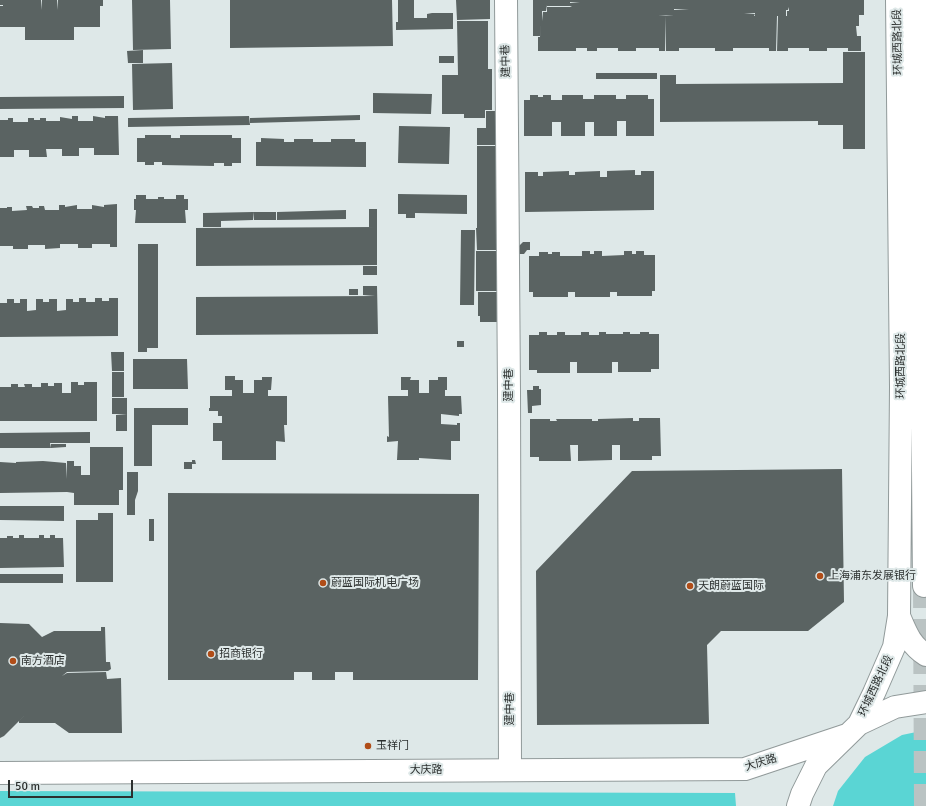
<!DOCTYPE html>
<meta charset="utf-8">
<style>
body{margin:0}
#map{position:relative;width:926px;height:806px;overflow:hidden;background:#dee8e8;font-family:Signika,sans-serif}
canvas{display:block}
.scale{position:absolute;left:8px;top:780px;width:125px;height:18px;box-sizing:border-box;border:2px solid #2c302f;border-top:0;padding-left:5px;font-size:12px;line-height:14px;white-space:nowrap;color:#2c302f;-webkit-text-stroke:3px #dee8e8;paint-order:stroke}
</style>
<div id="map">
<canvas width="926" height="806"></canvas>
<div class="scale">50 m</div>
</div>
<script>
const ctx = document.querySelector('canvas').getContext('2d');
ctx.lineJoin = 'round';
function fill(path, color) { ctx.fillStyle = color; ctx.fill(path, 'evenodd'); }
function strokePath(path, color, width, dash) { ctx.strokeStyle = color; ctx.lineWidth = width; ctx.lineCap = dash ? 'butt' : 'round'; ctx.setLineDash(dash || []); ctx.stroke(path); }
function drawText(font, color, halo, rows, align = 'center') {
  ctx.font = font + ' Signika,"Noto Sans SC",sans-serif'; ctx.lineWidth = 4; ctx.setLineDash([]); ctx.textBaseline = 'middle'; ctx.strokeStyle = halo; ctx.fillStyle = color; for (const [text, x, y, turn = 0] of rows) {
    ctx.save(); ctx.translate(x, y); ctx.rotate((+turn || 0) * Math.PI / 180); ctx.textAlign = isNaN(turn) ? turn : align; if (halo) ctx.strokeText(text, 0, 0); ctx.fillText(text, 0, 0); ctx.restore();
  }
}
const green = new Path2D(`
 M926,730V806H833L838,791L865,757L902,735Z
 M0,791L735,793L736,806H0Z`);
const building = new Path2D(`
 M0,0H41V10L42,0H57V10L58,0H103V6H96V4H71H96V9V6H100V27H74V40H25V27H0V6H3V4H27H3V5H0Z
 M132,0H170L171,49L133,50Z
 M230,0H392L393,46L230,48Z
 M398,0H414V18H427V14L432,13H453V29L396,30V22H398Z
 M456,0H490V19L457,20Z
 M533,0H864V15H859V26H856L857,36H861V51H848V48H827V51H809V48H788V51H777L778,16H787V11H789V7L788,10H786V16H755V13H744L755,14L754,16H777L776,51H769V48H733V51H715V48H679V51H666V16H674V10L689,9H674V16L658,15L666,16L665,51H659V48H636V51H618V48H597V51H587V48H576V51H538V37H540L541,20L540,36H533ZM570,2L580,3H570V6L572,7H547V12H543L542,21V11H546L547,5V6H570Z
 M457,21H488V69H492V110H485V118H464V114H442V75H458Z
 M143,50V63H128L127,51Z
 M843,52H865V149H843V125H818V121L660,122V75H676V84L843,83Z
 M439,56H454V63H439Z
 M172,63L173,109L133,110L132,64Z
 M596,73H657V79H596Z
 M373,93L432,94L431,114L373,113Z
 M530,95H538V97H543V95H551V100H562V95H583V99H594V95H616V99H626V95H648V99H654V136H626V121H617V136H594V122H585V136H561V122H552V136H524V100H530Z
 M124,96V108L0,109V97Z
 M486,111H499V145H477V128H486Z
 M360,115V120L250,123V118Z
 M72,116H78V121H93V116L105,118V116H118L119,155H94V148H79V156H62V149H46L47,157H29V150H14V157H0V120H8V118H13V122H28V118H34V120H40V118H46V121H60V117L72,119Z
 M249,116L250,125L128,127V118Z
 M399,126L450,127L449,164L398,163Z
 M145,135H171V138H180V135H232V138H241V163H232V166H224V163H214V166L162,165V162H154V165H145V162H137V138H145Z
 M261,138L284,139V142H294V139H313V142H331V139H355V142H366V167L256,166V142H261Z
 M477,146H499V228H477Z
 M635,170V175H641V171H654V210L525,212V172H538V176H543V172L569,171V175H575V172L600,171V177H607V171Z
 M398,194L467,195V214L415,213V218H406V214H398Z
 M136,195H146V199H158V197H164V199H176V195H184V199H188V210H185L186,223H135L136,210H134V199H136Z
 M117,204V247H110V244H92V248H78V244H60V248L45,249V245H28V249H13V246H0V208H7V207H12V211L27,210L26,206H32L33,208H39V206H44L45,210H59V205H65V207L77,205V209H92V205L104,207V205Z
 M369,209H377V265L196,266V228L375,227H369Z
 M346,210V219L277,220V212Z
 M253,212H276V220H254Z
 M253,212V220L221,221V227H203V213Z
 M476,228H501V250H477Z
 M461,230H475L474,305H460Z
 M523,242H530V250H527L524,254H519V246Z
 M138,244H158V348H147V352H138Z
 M476,251H501V291H476Z
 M582,251H590V254H594V251H602V256L624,255V251H632V254H636V251H644V255H655V291H652V296H617V292H610V297H575V292H568V297H533V292H529V256H539V252H548V254H552V252H560V256H582Z
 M363,266H377V275H363Z
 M363,286H377L378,334L196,335V297L375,296L363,295Z
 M349,289H358V295H349Z
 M478,292H503V322H480V316H478Z
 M79,298H86V302H95V298H102V301H109V298H118V336L0,337V303H7V299H14V303H20V299H27V311L36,310V299H43V302H49V299H57V311L66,310V299H73V302H79Z
 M539,332H547V335H557V332H565V335H581V332H589V335H599V332H606V334H623V332H630V334H640V332H649V334H659V369H651V372H618V362H612V373H577V362H570V373H537V370H529V335H539Z
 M457,341H464V347H457Z
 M111,352H124V371H112Z
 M133,359H187L188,389H133Z
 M112,372H124V397H112Z
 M225,376H235V380H243V393H254V380H262V377H272L271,390H268V396H287V425H284L285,442L276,441V460H222V441H213V423H222V416H218V411H209V408H210V396H232V390H225Z
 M401,377H411L410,380H419V393H429V380H438V377H447V390H445V396H461L462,414H459V416L441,414V424L457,425V423H460V441H451V460L419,458V460H397L398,441L387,442V436L389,437L388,396H408V390H401Z
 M71,382H78V385H84V382H97V421H0V387H11V384H18V387H25L24,384H32V387H41V383H48V386H54V383H62V393H71Z
 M533,386H539V389H541V405L532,406V413H528L527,390H533Z
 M112,398H127V414H112Z
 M134,408H188V425H152V466H134Z
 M127,414V431H116V415Z
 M633,418V421H639V418H660L661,456H652V460H620V445H612V460L578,461V445H570L571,461H539V457H530V419H550V421H557L556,419H592V421H598V419Z
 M90,432V443H50L51,448H0V433Z
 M51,444H66V447L51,448Z
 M90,447H123V490H119V505H74V493L67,492L0,493V462L16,463V462L43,461L66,463L67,479V461H74V466H81V475H90Z
 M192,460H195L196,464H192V469H184V462H192Z
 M842,469L844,602L808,631H721L707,645L709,724L537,725L536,571L632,471Z
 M127,472H138V491L135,500V515H127Z
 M168,493L479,494L478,680H353V672H335V680H312V672H294V680H168Z
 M0,506H64V521L0,520Z
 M98,513H113V582H76V520H98Z
 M149,519H154V541H149Z
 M19,535H24V538H39V535H44V538H50V535H55V538H63L64,567L0,568V538H7V536H13V538H19Z
 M0,574H63V583H0Z
 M0,623L29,624L42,637L54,631H101V627H105L106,662H110L111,669L108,671L67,672L62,676L67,673L106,672L107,679L121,678L122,733H69L55,723H19V721L25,715L4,736L0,738Z`);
const majorTunnel = new Path2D(`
 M924,586L925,806`);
const minor = new Path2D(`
 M506,0L509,391L510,770`);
const major = new Path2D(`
 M919,0L924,586
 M899,616C906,632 910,645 926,655
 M859,724L874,693L894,647L899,616L901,387L897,0
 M0,773L745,769L847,735
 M798,806L802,794L816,766L859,724L895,707L926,702`);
const markers = [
 [820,576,4,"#b04d18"],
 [323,583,4,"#b04d18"],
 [690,586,4,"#b04d18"],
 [211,654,4,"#b04d18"],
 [13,661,4,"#b04d18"],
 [368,746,4,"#b04d18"]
];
const streetNames = [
 ["环城西路北段",898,42,-91],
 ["建中巷",506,61,-91],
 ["环城西路北段",901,366,-90],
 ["建中巷",509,385,-90],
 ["环城西路北段",876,686,-65],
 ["建中巷",510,709,-90],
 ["大庆路",761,763,-17],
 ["大庆路",426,770]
];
const poiNames = [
 ["上海浦东发展银行",828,576],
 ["蔚蓝国际机电广场",331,583],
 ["天朗蔚蓝国际",698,586],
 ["招商银行",219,654],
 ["南方酒店",21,661],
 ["玉祥门",376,746]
];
fill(green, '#5ad5d4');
fill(building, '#5a6362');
strokePath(majorTunnel, '#bac3c3', 22, [22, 11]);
strokePath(minor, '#919a9a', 24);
strokePath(major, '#919a9a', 24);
strokePath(minor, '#fff', 22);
strokePath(major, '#fff', 22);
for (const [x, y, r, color] of markers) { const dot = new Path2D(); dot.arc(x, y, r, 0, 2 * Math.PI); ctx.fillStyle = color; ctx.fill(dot); strokePath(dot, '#dee8e8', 1.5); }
drawText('11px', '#2c302f', '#dee8e8', streetNames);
drawText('11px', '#2c302f', '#dee8e8', poiNames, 'left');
</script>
